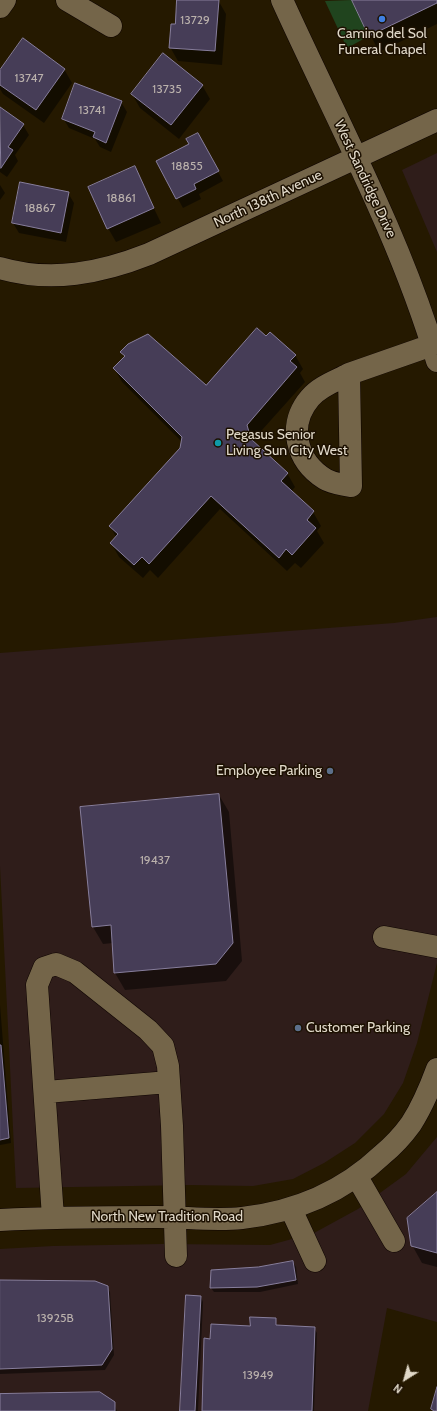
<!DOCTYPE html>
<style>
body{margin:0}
#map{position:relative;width:437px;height:1411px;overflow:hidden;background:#251900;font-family:Cabin,sans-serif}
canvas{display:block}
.north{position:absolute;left:385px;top:1359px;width:40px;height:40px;-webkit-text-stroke:3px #1c1000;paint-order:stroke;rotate:217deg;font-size:11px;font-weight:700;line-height:16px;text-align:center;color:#e0d8c8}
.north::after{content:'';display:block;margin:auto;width:14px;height:18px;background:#e0d8c8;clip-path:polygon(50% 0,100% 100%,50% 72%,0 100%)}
</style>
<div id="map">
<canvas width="437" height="1411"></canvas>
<div class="north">N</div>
</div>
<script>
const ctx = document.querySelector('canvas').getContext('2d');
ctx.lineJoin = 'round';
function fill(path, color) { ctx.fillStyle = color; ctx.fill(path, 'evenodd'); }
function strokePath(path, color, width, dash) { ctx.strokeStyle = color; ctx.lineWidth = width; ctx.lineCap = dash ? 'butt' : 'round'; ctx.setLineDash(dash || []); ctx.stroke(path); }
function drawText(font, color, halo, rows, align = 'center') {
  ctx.font = font + ' Cabin,sans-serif'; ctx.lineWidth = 3; ctx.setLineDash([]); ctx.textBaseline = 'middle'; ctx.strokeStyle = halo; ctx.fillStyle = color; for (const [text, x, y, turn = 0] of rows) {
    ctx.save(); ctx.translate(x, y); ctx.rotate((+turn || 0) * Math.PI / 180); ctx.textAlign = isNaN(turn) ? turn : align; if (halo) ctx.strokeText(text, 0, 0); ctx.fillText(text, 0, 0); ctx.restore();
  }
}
const commercial = new Path2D(`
 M437,153V252L402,170Z
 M437,617V963L417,1043L403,1083L384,1114L355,1143L324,1163L293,1179L253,1186L190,1185L16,1188L0,866V653L394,623Z
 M437,1137V1322L387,1308L368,1411H0V1249L53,1246L163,1244L270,1245L314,1233L358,1209L406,1174Z`);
const green = new Path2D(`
 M352,0L369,36L347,48L325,1Z`);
const shadow = new Path2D(`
 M177,0H218L226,14L222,65L178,61L170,47L176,26Z
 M353,0H437V24L379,52Z
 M64,69L72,83L44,123L3,94L0,89V72Z
 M202,85L210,99L179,139L140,108L132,94Z
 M121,102L127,112L111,152L100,147L95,139L69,128L63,118Z
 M0,109L23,125L29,135L15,155L18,161L7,177L0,172Z
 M203,144L223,181L199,194L201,199L183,208L158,162Z
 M134,167L161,223L116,242L108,228Z
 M21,183L68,193L74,203L66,242L19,233L13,223Z
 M0,185L5,193L0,200Z
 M266,337L295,355L303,369L300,373L305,382L254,439L256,445L287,473L295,487L291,492L313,512L321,526L317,531L324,543L301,568L295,563L287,571L220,509L158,578L150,570L143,578L119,557L111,543L116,537L110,526L181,448L182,442L122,382L114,368L125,357L122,352L206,386Z
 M219,795L229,812L242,961L226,981L125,990L115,973L113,943L103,944L93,927L81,808Z
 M0,1005L11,1143L0,1145Z
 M437,1193V1267L422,1263L412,1245Z
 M293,1262L296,1267L298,1284L260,1292H214L211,1288L258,1268Z
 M0,1281L107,1287L110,1292L114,1355L105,1370L0,1374Z
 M201,1297L203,1302L198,1411H181Z
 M275,1319L278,1327L314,1328L317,1333L314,1411H203L211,1340Z
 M0,1395L114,1403L117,1411H0Z`);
const building = new Path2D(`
 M177,0H219L215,51L169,48L171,24H175Z
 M352,0H437V3L369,36Z
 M23,38L65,69L36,110L0,85V70Z
 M163,53L203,85L171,125L131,94Z
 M75,83L122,101L106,143L93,137L95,132L62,119Z
 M0,107L24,124L8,147L13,150L1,168Z
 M198,133L219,171L194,184L196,189L176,199L156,161L189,144L186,139Z
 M135,166L154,208L107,229L88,187Z
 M20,182L69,192L61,233L12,223Z
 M257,328L266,336L270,332L296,355L290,361L297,367L247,425L251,439L288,473L281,481L314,511L307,520L316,528L292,555L286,549L279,558L211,496L149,564L142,557L134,565L110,543L118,534L109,526L180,448L182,437L113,368L125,356L120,352L128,344L148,334L206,385Z
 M219,794L233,943L216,964L114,973L111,925L92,927L80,807Z
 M0,1045H1L9,1138L0,1140Z
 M437,1192V1253L411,1246L407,1218Z
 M293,1261L296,1280L257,1287L210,1288L211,1270L258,1267Z
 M0,1280L95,1281L108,1286L112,1349L102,1365L0,1369Z
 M186,1295L201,1296L195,1411H180Z
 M250,1317L276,1318V1325L315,1327L312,1411H202L204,1338L210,1339L211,1324L250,1326Z
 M437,1387V1411H434L431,1409Z
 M100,1392L115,1402V1411H0V1394Z`);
const minor = new Path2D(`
 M67,0L111,26
 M282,0C336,119 400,236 437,361
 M0,7L5,0
 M0,268C51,283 101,273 149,254L437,120
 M349,374C336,381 320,386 310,398C287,425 296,461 325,479C333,484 343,484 351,486L349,374L432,345
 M384,937L437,947
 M46,1092L169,1082
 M357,1177L394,1241
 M291,1209L315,1261
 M53,1217L37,985L44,968L56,964L75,972L148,1030L163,1046L168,1066L172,1126L176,1256
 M0,1220C53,1217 105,1217 157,1217C185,1217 214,1221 242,1218C295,1212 343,1192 382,1155C393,1146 403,1135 411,1124C422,1107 430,1088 437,1069`);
const markers = [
 [382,19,4,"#3f7fe0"],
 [218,443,4,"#0f9aa8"],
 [330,771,4,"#5c6f8a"],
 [298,1028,4,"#5c6f8a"]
];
const numberNames = [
 ["13729",195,20],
 ["13747",29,78],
 ["13735",167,89],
 ["13741",92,110],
 ["18855",187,166],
 ["18861",121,198],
 ["18867",40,208],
 ["19437",155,860],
 ["13925B",55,1318],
 ["13949",258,1375]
];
const poiNames = [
 ["Camino del Sol",382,34,"center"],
 ["Funeral Chapel",382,50,"center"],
 ["Pegasus Senior",226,435],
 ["Living Sun City West",226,451],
 ["Employee Parking",322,771,"right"],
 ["Customer Parking",306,1028]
];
const streetNames = [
 ["West Sandridge Drive",365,179,65],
 ["North 138th Avenue",268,199,-25],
 ["North New Tradition Road",167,1217]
];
fill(commercial, '#2f1d1a');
fill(green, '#20441e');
fill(shadow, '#0007');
fill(building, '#463d57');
strokePath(building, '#877e9c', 1);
strokePath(minor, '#0e0400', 23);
strokePath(minor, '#746549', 22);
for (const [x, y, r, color] of markers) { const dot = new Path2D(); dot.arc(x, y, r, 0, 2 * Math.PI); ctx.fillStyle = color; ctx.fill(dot); strokePath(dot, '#1c1000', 1.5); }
drawText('12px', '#bab1ac', null, numberNames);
drawText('14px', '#e0d8c8', '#1c1000', poiNames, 'left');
drawText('14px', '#e0d8c8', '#1c1000', streetNames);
</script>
